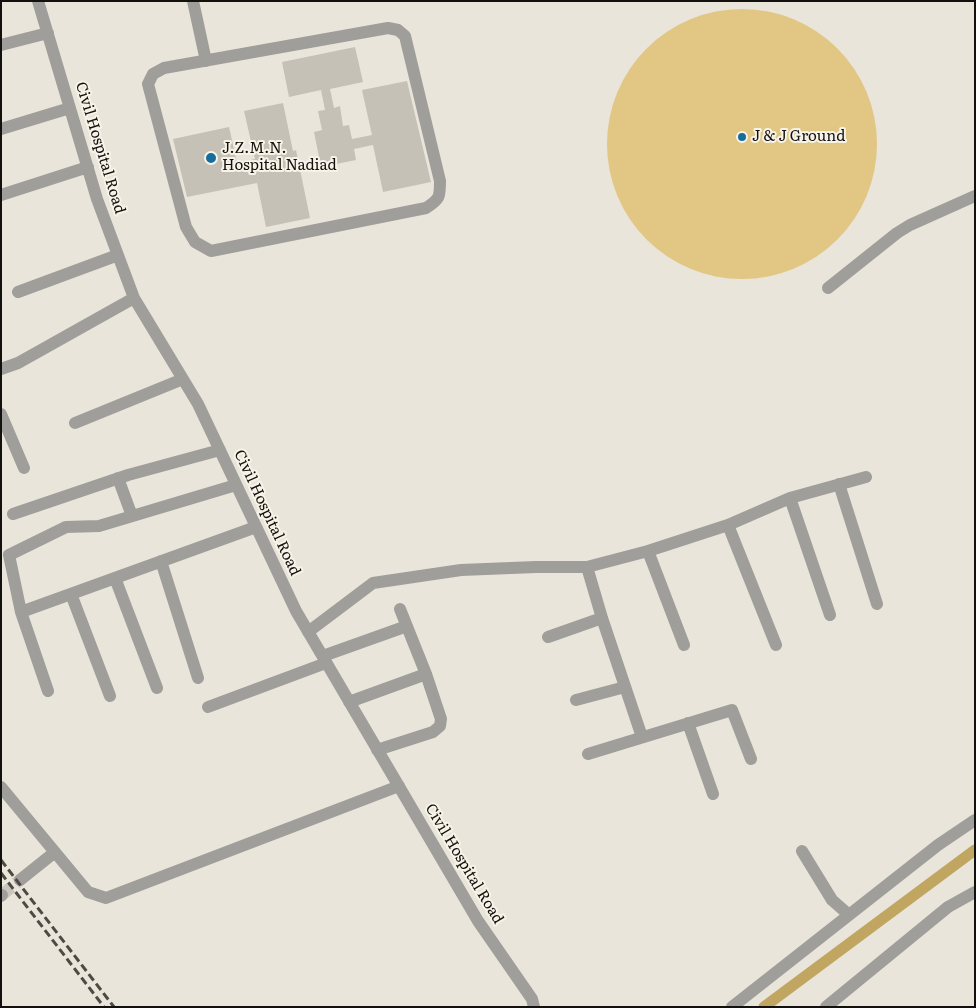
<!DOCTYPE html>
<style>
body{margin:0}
#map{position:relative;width:976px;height:1008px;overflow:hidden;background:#e9e5db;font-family:Literata,serif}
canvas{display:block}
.frame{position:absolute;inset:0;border:2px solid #13110e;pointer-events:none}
</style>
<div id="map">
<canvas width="976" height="1008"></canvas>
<div class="frame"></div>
</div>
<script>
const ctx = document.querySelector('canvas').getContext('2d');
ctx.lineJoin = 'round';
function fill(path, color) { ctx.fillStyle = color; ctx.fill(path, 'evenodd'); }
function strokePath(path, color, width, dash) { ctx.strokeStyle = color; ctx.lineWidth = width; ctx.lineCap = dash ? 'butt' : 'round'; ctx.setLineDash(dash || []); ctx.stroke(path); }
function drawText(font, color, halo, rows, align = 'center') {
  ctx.font = font + ' Literata,serif'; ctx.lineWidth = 4; ctx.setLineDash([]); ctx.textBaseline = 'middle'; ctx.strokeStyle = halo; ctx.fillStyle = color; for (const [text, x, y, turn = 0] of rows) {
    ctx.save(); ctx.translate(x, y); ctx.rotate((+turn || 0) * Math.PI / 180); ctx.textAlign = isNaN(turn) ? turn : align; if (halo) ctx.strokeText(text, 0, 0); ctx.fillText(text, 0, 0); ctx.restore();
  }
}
const green = new Path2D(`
 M607 144a135 135 0 1 1 270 0a135 135 0 1 1-270 0Z`);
const canal = new Path2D(`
 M764,1007L975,850`);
const building = new Path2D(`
 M355,47L363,82L330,89L334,108L340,106L343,126L349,125L352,139L372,135L362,90L407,81L431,182L383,192L373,145L354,149L356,160L321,167L314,132L322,130L318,111L325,110L321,90L289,97L282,62Z
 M283,103L293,151L296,150L310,218L266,227L257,183L187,197L173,139L229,127L237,163L255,159L244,111Z`);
const minorTunnel = new Path2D(`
 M2,895L20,880`);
const minor = new Path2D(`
 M38,1L97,199L134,298L198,404L296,611L478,921L532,999L534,1007
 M193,1L206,61
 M388,28L398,30L405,36L440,181C440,197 440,199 426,208L211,251L195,242L186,227L148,84L153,74L164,68Z
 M1,45L48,33
 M1,129L70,108
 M1,195L88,167
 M828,288L897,233L910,225L975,196
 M18,292L118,255
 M1,369L18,363L134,298
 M1,414L24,468
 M75,423L183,379
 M118,478L132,516
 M839,484L877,604
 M790,498L830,615
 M13,514L128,475L220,450
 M728,525L776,645
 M648,551L684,645
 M161,561L198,678
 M587,567L602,618L642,737
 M115,578L157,688
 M71,594L110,696
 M21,612L256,527
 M308,632L373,583L461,570L536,567H587L648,551L728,525L790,498L866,477
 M548,637L602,618
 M323,656L407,626
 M48,691L21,612L9,555L66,527L99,526L236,485
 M576,700L625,687
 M349,702L426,674
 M208,707L326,663
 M688,723L713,794
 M377,750L433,732L440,726L441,719L426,674L400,609
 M588,754L732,710L751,759
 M1,787L88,892L106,898L399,786
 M802,851L832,900L848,914
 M20,880L55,852
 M1,896L2,895
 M732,1007L938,845L975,820
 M826,1007L948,907L975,892`);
const rail = new Path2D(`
 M1,860L114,1007
 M1,873L104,1007`);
const markers = [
 [742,137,5,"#146d9c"],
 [211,158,6,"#146d9c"]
];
const poiNames = [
 ["J & J Ground",752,137],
 ["J.Z.M.N.",222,149],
 ["Hospital Nadiad",222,166]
];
const streetNames = [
 ["Civil Hospital Road",100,148,73],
 ["Civil Hospital Road",267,513,65],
 ["Civil Hospital Road",464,864,59]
];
fill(green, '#e1c783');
strokePath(canal, '#c1a661', 11);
fill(building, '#c5c1b7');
strokePath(minorTunnel, '#c9c5bc', 12, [12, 6]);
strokePath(minor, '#a09e9a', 12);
strokePath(rail, '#4c4a45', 3, [8, 4]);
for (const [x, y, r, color] of markers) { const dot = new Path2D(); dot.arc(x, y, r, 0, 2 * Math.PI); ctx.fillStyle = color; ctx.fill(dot); strokePath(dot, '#f7f3e8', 2); }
drawText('15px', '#13110e', '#f7f3e8', poiNames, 'left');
drawText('15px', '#13110e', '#f7f3e8', streetNames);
</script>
